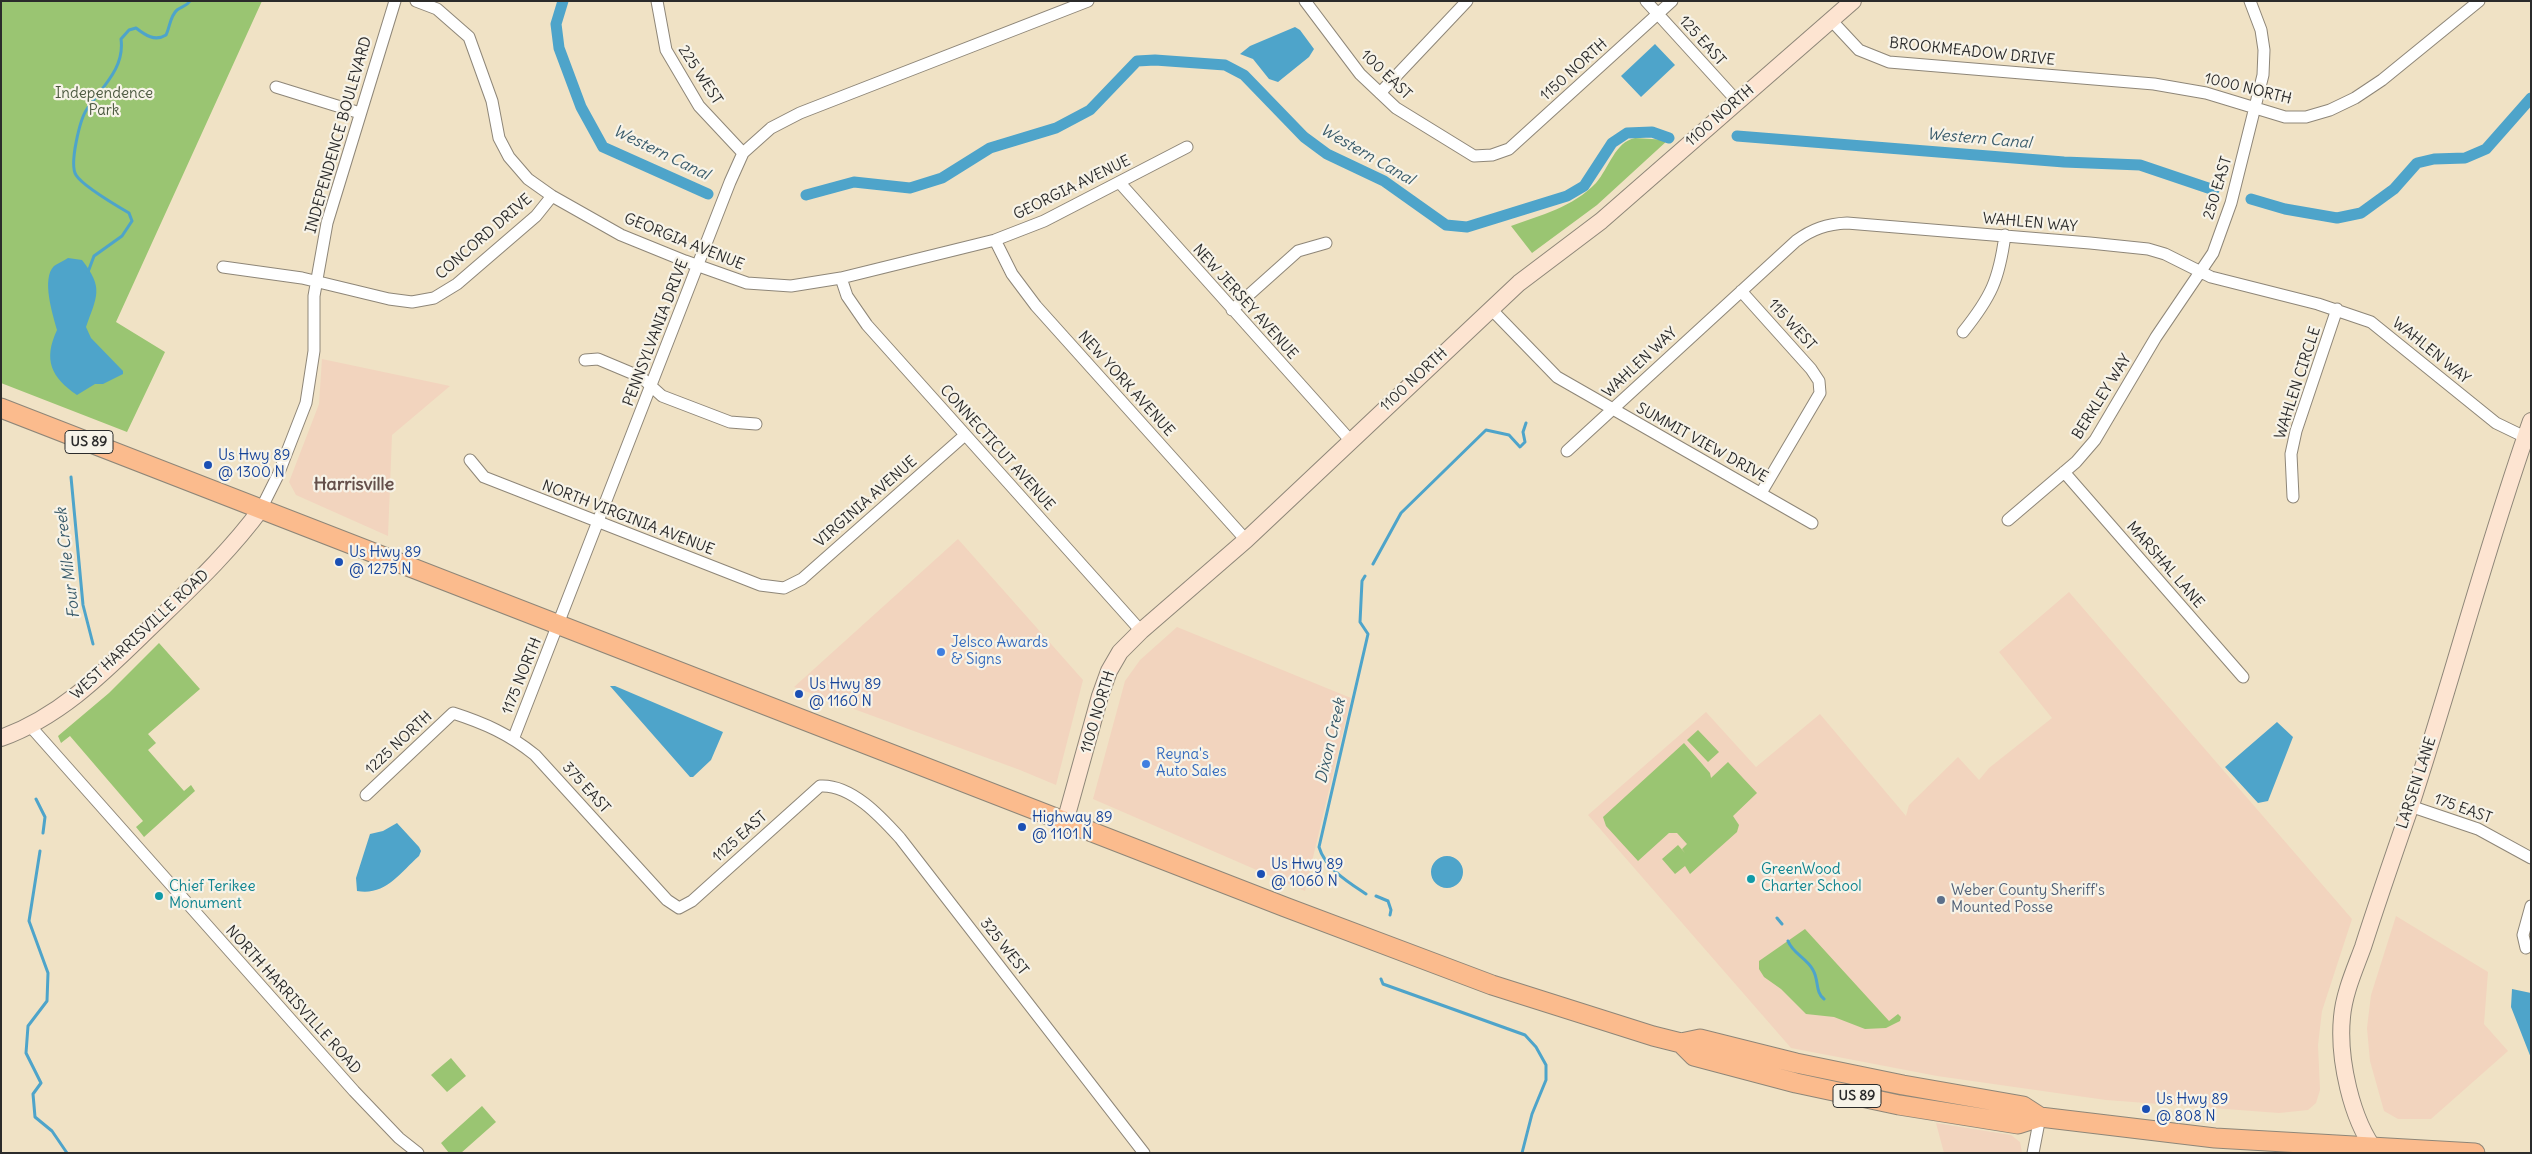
<!DOCTYPE html>
<style>
body{margin:0}
#map{position:relative;width:2532px;height:1154px;overflow:hidden;background:#f0e2c5;font-family:Delius,sans-serif}
canvas{display:block}
.frame{position:absolute;inset:0;border:2px solid #2b2b2b;pointer-events:none}
</style>
<div id="map">
<canvas width="2532" height="1154"></canvas>
<div class="frame"></div>
</div>
<script>
const ctx = document.querySelector('canvas').getContext('2d');
ctx.lineJoin = 'round';
function fill(path, color) { ctx.fillStyle = color; ctx.fill(path, 'evenodd'); }
function strokePath(path, color, width, dash) { ctx.strokeStyle = color; ctx.lineWidth = width; ctx.lineCap = dash ? 'butt' : 'round'; ctx.setLineDash(dash || []); ctx.stroke(path); }
function drawText(font, color, halo, rows, align = 'center') {
  ctx.font = font + ' Delius,sans-serif'; ctx.lineWidth = 4.5; ctx.setLineDash([]); ctx.textBaseline = 'middle'; ctx.strokeStyle = halo; ctx.fillStyle = color; for (const [text, x, y, turn = 0] of rows) {
    ctx.save(); ctx.translate(x, y); ctx.rotate((+turn || 0) * Math.PI / 180); ctx.textAlign = isNaN(turn) ? turn : align; if (halo) ctx.strokeText(text, 0, 0); ctx.fillText(text, 0, 0); ctx.restore();
  }
}
const built = new Path2D(`
 M322,359L450,386L392,435L388,536L296,495L289,482L319,404Z
 M958,539L1083,680L1056,785L1020,770L794,687Z
 M2069,592L2352,919L2322,1011L2318,1045L2320,1090L2316,1103L2308,1110L2279,1113L2106,1100L1937,1076L1791,1048L1588,815L1706,712L1756,767L1820,714L1906,816L1909,805L1958,757L1979,780L1989,768L2052,718L1999,652Z
 M1177,627L1351,698L1305,891L1093,799L1125,681L1140,660Z
 M2396,916L2488,972L2484,1024L2508,1051L2431,1119H2398L2384,1111L2370,1061L2367,1028L2371,995Z
 M1936,1123L2011,1135L2020,1142L2022,1153H1944Z`);
const green = new Path2D(`
 M1,1H262L116,322L165,352L127,432L1,383Z
 M1635,138L1668,140L1597,205L1532,253L1511,226C1541,215 1573,207 1596,183C1609,168 1615,142 1635,138Z
 M159,643L200,689L148,734L156,743L148,750L184,791L191,785L195,791L144,837L136,827L143,821L70,736L61,743L58,736L109,693Z
 M1698,730L1719,752L1708,762L1687,740Z
 M1684,743L1710,773L1711,778L1728,762L1757,793L1733,816L1739,825L1737,832L1690,874L1685,866L1675,874L1662,859L1678,845L1685,853L1682,849L1687,844L1677,833H1669L1638,861L1606,826L1603,817Z
 M1805,929L1889,1021L1898,1014L1901,1017L1900,1021L1886,1028L1865,1029L1834,1017L1806,1014L1781,989L1764,977L1759,969V961Z
 M451,1058L466,1076L447,1092L431,1075Z
 M482,1106L496,1122L461,1153H449L441,1143Z`);
const water = new Path2D(`
 M1295,27L1300,30L1314,49L1309,57L1278,82L1269,79L1253,59L1240,54L1250,46Z
 M1655,44L1675,65L1641,97L1621,76Z
 M68,258L82,260C104,288 97,296 86,327L91,338L123,371V374L103,384H95L77,395C51,377 43,360 57,330C53,315 41,279 54,266C58,263 64,261 68,258Z
 M610,686H615L723,732L711,760L693,777H690Z
 M2277,722L2293,737L2268,801L2258,803L2225,767Z
 M397,823L419,847L421,851L419,856C399,874 385,896 357,891L356,878L370,834L383,831Z
 M1431 872a16 16 0 1 1 32 0a16 16 0 1 1-32 0Z
 M2512,989L2531,993V1058L2511,1007Z`);
const stream = new Path2D(`
 M88,272L94,256L122,236L132,221L129,213C117,206 82,185 76,175C69,164 80,119 87,109C102,87 125,68 121,39L129,30L136,28C145,35 155,42 166,35C170,27 170,16 177,10C182,6 186,7 190,1
 M71,477L83,605L93,644
 M1373,564L1401,513L1486,430L1509,435L1520,447L1525,442L1523,432L1526,423
 M1365,576L1362,581L1360,622L1368,634L1319,847C1325,868 1348,882 1366,894
 M36,799L45,817L43,833
 M40,851L29,921L48,973L47,1001L28,1026L26,1053L41,1083L33,1094L35,1117L52,1131L67,1153
 M1376,896L1388,901L1391,910L1390,915
 M1777,918L1782,924
 M1788,941C1793,954 1807,958 1813,970C1819,980 1815,992 1824,999
 M1381,979L1383,984L1525,1035L1536,1047L1546,1065V1080L1532,1114L1522,1153`);
const canal = new Path2D(`
 M563,1L556,24L559,48L581,107L603,147L708,194
 M1737,136L2064,162L2140,165L2214,190
 M806,195L854,182L910,188L942,178L990,148L1056,128L1090,110L1137,61L1155,60L1225,65L1244,75L1304,137L1327,154L1384,181L1446,225L1467,227L1567,196L1584,186L1612,143L1627,133L1652,132L1669,138
 M2251,199L2285,209L2337,218L2361,213L2394,189L2417,163L2434,159L2465,158L2486,149L2531,98`);
const street = new Path2D(`
 M416,1L437,9L469,37L492,101L499,138L509,157L528,179L552,196L621,235L685,261L747,283L791,286L841,278L995,240L1044,221L1187,147
 M657,1L666,50L699,106L743,153
 M1305,1L1360,74L1396,108L1474,156L1492,155L1509,149L1672,1
 M1646,1L1737,101
 M1831,20L1859,50L1889,62L2154,84L2206,93L2285,117H2306L2330,110L2355,98L2382,80L2479,1
 M276,87L360,113
 M1380,93L1467,1
 M1119,182L1350,440
 M995,240L1012,274L1036,306L1246,540
 M223,267L302,278L389,299L412,302L434,298L457,284L536,216L552,196
 M841,278L847,296L867,325L1141,631
 M1741,291L1811,369L1819,381L1820,393L1761,493
 M1491,309L1557,377L1812,523
 M1232,310L1298,251L1326,243
 M1963,332C1991,297 1999,280 2005,235
 M585,360L598,359L641,377L662,396L730,422L756,424
 M1567,451L1796,241C1812,229 1827,224 1847,223L2090,243L2148,249L2165,254L2211,277L2318,304L2371,322L2496,423L2525,437
 M470,460L484,477L760,585L784,588L802,579L965,435
 M2064,472L2243,677
 M2293,497L2291,454L2296,431L2337,309
 M261,509L278,475L306,403L314,351V296L327,223L395,1
 M2008,520L2076,462L2095,440L2156,337L2213,253L2231,203L2263,75L2264,50L2261,30L2250,1
 M31,727L354,1091L399,1138L418,1153
 M514,737L730,182L743,153L771,128L800,113L1088,1
 M366,795L453,713C484,723 509,734 535,755L667,900L679,908L692,901L820,786C851,784 881,817 900,838L1144,1153
 M2410,806L2478,829L2531,858
 M2526,948L2523,935L2531,906
 M2033,1153L2040,1117`);
const secondary = new Path2D(`
 M1,738C65,715 110,666 158,620C194,585 231,550 261,509
 M1065,822L1100,696L1109,671L1120,652L1141,631L1246,540L1519,283L1601,221L1853,1
 M2377,1153C2351,1120 2338,1058 2342,1017C2344,993 2355,969 2363,947C2378,900 2394,854 2410,808C2452,680 2486,548 2531,421`);
const primary = new Path2D(`
 M1,408L1285,907L1492,985L1653,1036L1681,1043L1700,1039L1796,1063L1903,1085L2023,1106L2040,1117L2215,1138L2475,1153
 M1681,1043L1694,1056L1796,1083L1899,1105L2018,1124L2040,1117`);
const markers = [
 [208,465,5,"#1a4fb4"],
 [339,562,5,"#1a4fb4"],
 [941,652,5,"#3f7fe0"],
 [799,694,5,"#1a4fb4"],
 [1146,764,5,"#3f7fe0"],
 [1022,827,5,"#1a4fb4"],
 [1261,874,5,"#1a4fb4"],
 [1751,879,5,"#0f9aa8"],
 [159,896,5,"#0f9aa8"],
 [1941,900,5,"#5c6f8a"],
 [2146,1109,5,"#1a4fb4"]
];
const shields = [
 [89,442,48],
 [1857,1096,48]
];
const shieldNames = [
 ["US 89",89,442],
 ["US 89",1857,1096]
];
const streetNames = [
 ["125 EAST",1702,41,48],
 ["BROOKMEADOW DRIVE",1972,52,6],
 ["1150 NORTH",1574,70,-42],
 ["225 WEST",700,75,57],
 ["100 EAST",1386,75,44],
 ["1000 NORTH",2248,89,14],
 ["1100 NORTH",1720,116,-41],
 ["INDEPENDENCE BOULEVARD",339,135,-74],
 ["GEORGIA AVENUE",1072,188,-26],
 ["250 EAST",2218,188,-73],
 ["WAHLEN WAY",2030,223,5],
 ["CONCORD DRIVE",484,237,-41],
 ["GEORGIA AVENUE",684,242,22],
 ["NEW JERSEY AVENUE",1245,302,48],
 ["115 WEST",1792,325,48],
 ["PENNSYLVANIA DRIVE",656,333,-69],
 ["WAHLEN WAY",2431,351,39],
 ["WAHLEN WAY",1640,363,-43],
 ["1100 NORTH",1414,380,-43],
 ["WAHLEN CIRCLE",2298,383,-72],
 ["NEW YORK AVENUE",1126,384,48],
 ["BERKLEY WAY",2102,397,-58],
 ["SUMMIT VIEW DRIVE",1702,443,29],
 ["CONNECTICUT AVENUE",997,448,48],
 ["VIRGINIA AVENUE",866,502,-41],
 ["NORTH VIRGINIA AVENUE",628,518,21],
 ["MARSHAL LANE",2165,565,49],
 ["WEST HARRISVILLE ROAD",140,635,-43],
 ["1175 NORTH",522,676,-68],
 ["1100 NORTH",1098,712,-73],
 ["1225 NORTH",399,743,-43],
 ["LARSEN LANE",2417,783,-72],
 ["375 EAST",586,788,48],
 ["175 EAST",2463,809,20],
 ["1125 EAST",740,837,-42],
 ["325 WEST",1004,947,52],
 ["NORTH HARRISVILLE ROAD",293,1000,48]
];
const parkNames = [
 ["Independence",104,94],
 ["Park",104,111]
];
const transitNames = [
 ["Us Hwy 89",218,456],
 ["@ 1300 N",218,473],
 ["Us Hwy 89",349,553],
 ["@ 1275 N",349,570],
 ["Us Hwy 89",809,685],
 ["@ 1160 N",809,702],
 ["Highway 89",1032,818],
 ["@ 1101 N",1032,835],
 ["Us Hwy 89",1271,865],
 ["@ 1060 N",1271,882],
 ["Us Hwy 89",2156,1100],
 ["@ 808 N",2156,1117]
];
const shopNames = [
 ["Jelsco Awards",951,643],
 ["& Signs",951,660],
 ["Reyna's",1156,755],
 ["Auto Sales",1156,772]
];
const cultureNames = [
 ["GreenWood",1761,870],
 ["Charter School",1761,887],
 ["Chief Terikee",169,887],
 ["Monument",169,904]
];
const serviceNames = [
 ["Weber County Sheriff's",1951,891],
 ["Mounted Posse",1951,908]
];
const waterNames = [
 ["Western Canal",1979,139,5],
 ["Western Canal",661,153,26],
 ["Western Canal",1367,155,30],
 ["Four Mile Creek",68,563,-97],
 ["Dixon Creek",1331,741,-77]
];
const quarterNames = [
 ["Harrisville",354,485]
];
fill(built, '#f2d4be');
fill(green, '#9ac572');
fill(water, '#4ea4ca');
strokePath(stream, '#4ea4ca', 3);
strokePath(canal, '#4ea4ca', 11);
strokePath(street, '#8e8678', 13);
strokePath(secondary, '#8e8678', 18);
strokePath(primary, '#8e8678', 21);
strokePath(street, '#fff', 11);
strokePath(secondary, '#fde4d1', 16);
strokePath(primary, '#fbbb8d', 19);
for (const [x, y, r, color] of markers) { const dot = new Path2D(); dot.arc(x, y, r, 0, 2 * Math.PI); ctx.fillStyle = color; ctx.fill(dot); strokePath(dot, '#f7f3e8', 2); }
for (const [x, y, w] of shields) { const box = new Path2D(); box.roundRect(x - w / 2, y - 11.5, w, 23, 4); ctx.fillStyle = '#f7f3e8'; ctx.fill(box); strokePath(box, '#2b2b2b', 1); }
drawText('bold 14px', '#2b2b2b', null, shieldNames);
drawText('15px', '#2b2b2b', '#f7f3e8', streetNames);
drawText('15px', '#4c5940', '#f7f3e8', parkNames);
drawText('15px', '#164399', '#f7f3e8', transitNames, 'left');
drawText('15px', '#366cbe', '#f7f3e8', shopNames, 'left');
drawText('15px', '#0d838f', '#f7f3e8', cultureNames, 'left');
drawText('15px', '#4e5e75', '#f7f3e8', serviceNames, 'left');
drawText('italic 16px', '#395b6b', '#f7f3e8', waterNames);
drawText('bold 18px', '#65504b', '#f7f3e8', quarterNames);
</script>
